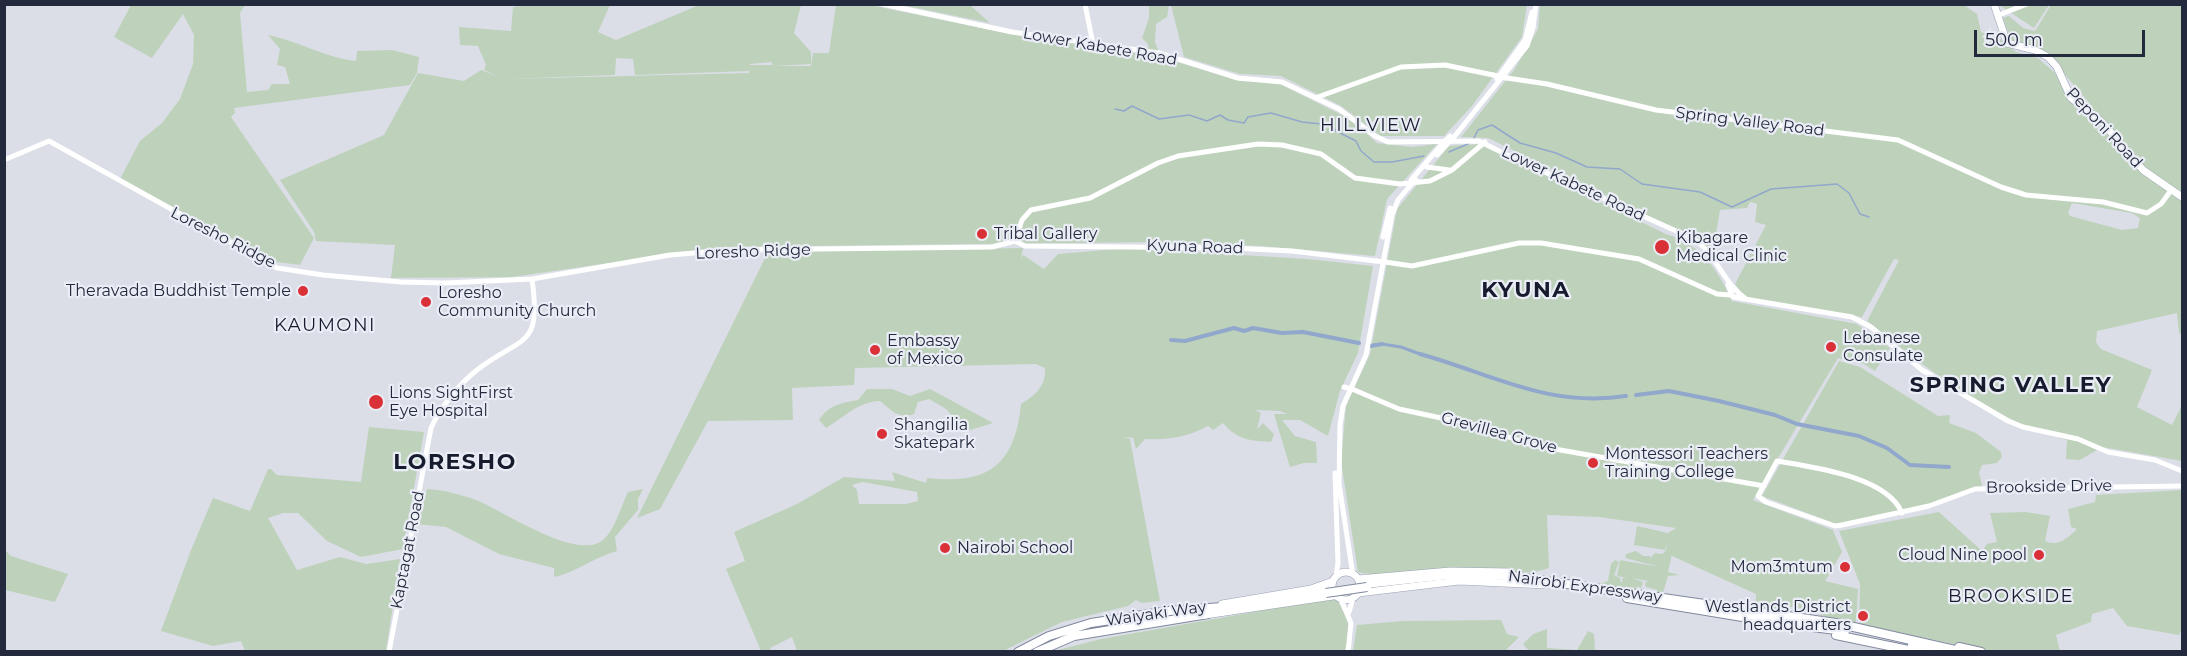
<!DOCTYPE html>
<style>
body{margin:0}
#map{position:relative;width:2187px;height:656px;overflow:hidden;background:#dbdee7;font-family:Montserrat,sans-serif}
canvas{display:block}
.frame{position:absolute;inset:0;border:6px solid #242a3e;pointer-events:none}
.scale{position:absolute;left:1974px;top:30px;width:171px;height:27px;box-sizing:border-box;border:3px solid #242a3e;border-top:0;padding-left:8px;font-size:18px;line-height:21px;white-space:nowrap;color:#242a3e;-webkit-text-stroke:4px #eaedf5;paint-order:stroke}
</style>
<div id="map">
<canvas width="2187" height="656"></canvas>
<div class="frame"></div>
<div class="scale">500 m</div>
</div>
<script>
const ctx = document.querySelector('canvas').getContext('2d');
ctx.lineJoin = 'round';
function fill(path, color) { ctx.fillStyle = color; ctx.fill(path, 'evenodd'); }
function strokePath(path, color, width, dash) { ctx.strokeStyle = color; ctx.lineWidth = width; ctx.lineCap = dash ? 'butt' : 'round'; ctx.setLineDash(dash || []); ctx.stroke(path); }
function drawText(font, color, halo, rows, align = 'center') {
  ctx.font = font + ' Montserrat,sans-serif'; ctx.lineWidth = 4.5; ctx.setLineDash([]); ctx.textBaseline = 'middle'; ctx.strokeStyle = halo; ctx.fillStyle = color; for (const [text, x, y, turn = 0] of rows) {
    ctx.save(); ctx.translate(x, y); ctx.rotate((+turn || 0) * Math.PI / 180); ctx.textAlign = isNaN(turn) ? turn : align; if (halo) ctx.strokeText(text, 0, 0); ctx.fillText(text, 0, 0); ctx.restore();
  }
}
const green = new Path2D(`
 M131,5H245L240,13L247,92L268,90L272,84H290L285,67L277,65L280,49L268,35C298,41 326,58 356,61L357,51L392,50L419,57L417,73L410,85L234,108L235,113L231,117L314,238L300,265L277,262L120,179L140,141L162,123L180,99L193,64L194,35L183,14L152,58L114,37Z
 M530,5H610L598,32L616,40L699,5H801L794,33L811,52V64L774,66H811L813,53H829L836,5H870L996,31L1149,55L1148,44L1142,38L1149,18V6L1169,5L1167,17L1156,24L1155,42L1161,57L1240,81L1278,83L1352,120L1377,143L1412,147L1437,144L1387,199L1375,256L1260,246L1155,242L721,247L512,277L391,278L395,245L316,241L314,232L280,180L384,135L418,73L464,81L481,70L499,77L484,70L486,65L478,46L460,45L459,27L511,31L513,7ZM616,58L633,59L635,75L749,71L750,64L771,62L773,65H750L749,73L503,79L615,75Z
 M902,5H970L990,23L907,6Z
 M1171,5H1527L1522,37L1472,106L1444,136H1381L1341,106L1281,76L1240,74L1184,57Z
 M1540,5H1964L1977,14L1981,32L2000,39L2016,52L2038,58L2091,105L2048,55L2012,43L2003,18L2009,16L2023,28L2035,31L2051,5H2182V334L2179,333L2177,313L2097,331L2096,342L2101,349L2152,370L2137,407L2172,425L2182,405V461L2102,447L2080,460L2066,459L2067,440C1994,421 1925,368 1867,321L1899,260L1894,259L1862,317L1747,300L1735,284L1766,225L1755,222L1757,204L1750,202L1747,208L1720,210L1716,234L1718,239L1708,249L1700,241L1488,138L1461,137L1514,70L1538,29ZM2072,203L2132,213L2140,218L2138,228L2122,230L2070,216L2068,213Z
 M1999,5H2049L2034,28Z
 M1481,144L1666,234C1703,246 1716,267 1732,301L1857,324L1890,348L1875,371L1864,364L1838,358L1753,500L1833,530L1842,552L1825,581L1858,589L1856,623L1822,618L1820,613L1787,606L1785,614L1755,611L1756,594L1672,556V554L1668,572L1680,575L1668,576L1662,596L1658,594L1657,590L1646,587L1645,583L1648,581L1632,578L1643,582L1641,588L1636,586L1638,590L1635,592L1599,584L1608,581L1611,564L1615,560L1619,562L1614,575L1620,578L1621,584L1623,578H1627L1617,576L1620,560L1660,567L1625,558L1626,554L1636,551L1643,556H1650V558L1655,553L1662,554L1666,550L1667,543L1665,550L1634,545L1637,526L1668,533L1676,528L1599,517L1547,515L1549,568C1524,578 1497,568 1470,568C1434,569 1394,580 1358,572L1341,461L1346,406L1370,354L1397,209L1449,146Z
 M1023,248L1021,259L1023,255L1044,269L1058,254L1128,248L1307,259L1373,266L1358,353L1340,391L1328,436L1300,420H1282L1295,436L1316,442L1317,463H1304L1290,467L1274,414H1287L1280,411L1255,410L1261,413L1257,429L1263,423L1274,434L1271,442C1251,441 1237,440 1223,423L1213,430L1208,426C1187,437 1169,440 1145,439L1136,449L1133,438L1123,437L1130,439L1160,601L1141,603L1136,600L1128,606L1062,622L1003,651H797L792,637L770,648L771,651H761L726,569L745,561L734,532L797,504L844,477L895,481L892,472L926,483L927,478C987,485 1015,466 1021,404C1035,395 1046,387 1045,368L1036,364L855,368L854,385L792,388L793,420L708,421L660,509L637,518L768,252ZM863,482L917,492L918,501L906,504H859L857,490L852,485Z
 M1839,361L1860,367L1938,416L1950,415L1949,423L1976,433L2001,452L2002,457L1997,463L1982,465L1979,473L1982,486L1927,505L1836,524L1762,496Z
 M867,389H892L910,396L930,389L993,423L970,430L963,428L946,409L929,399L918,402L914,414C898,419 892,411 880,401C857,402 845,417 826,428L819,420C829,405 841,403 858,400Z
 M369,427L424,432L403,549L361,557L327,541L298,513H283L268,518L297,570L340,557L366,564L400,559L386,651H245L241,641L213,646L161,631L191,550L213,498L250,511L268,469H271L277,475L361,482Z
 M427,489C443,490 460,494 476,500C502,510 577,562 603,540C615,530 621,506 628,492L643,489L638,499V510L615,537L617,551C594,557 577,572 554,577V568L499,554L446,527L416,524Z
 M2182,490V629L2179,635L2127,626L2113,608L2092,614L2091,622L2056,635L2060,651L1991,652L1859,624L1860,584L1839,531L1939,512L1982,551L1987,544L1997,542L1990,513L2026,512L2050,516L2045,541C2058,547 2068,538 2077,529L2071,527L2068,509L2095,502L2096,495Z
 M5,550L11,556L68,574L55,602L5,590Z
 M1333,598C1347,607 1355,638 1344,651L1050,652L1101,639Z
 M1501,620L1507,634L1519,637L1505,651H1353L1357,625L1402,621Z
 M1547,629V648L1577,650L1588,631L1594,634L1595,651H1529L1523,644L1533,634Z`);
const stream = new Path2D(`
 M1115,109L1124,111L1132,106L1159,119L1189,115L1207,121L1220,115L1228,120L1244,123L1248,117L1271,113L1302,122L1331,125L1336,131L1356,141L1361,151L1374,162H1392L1424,156
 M1474,138L1478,130L1492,125L1520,143L1556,153L1587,167L1620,169L1642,184L1700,192L1732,207L1771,189L1837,184L1849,193L1860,214L1869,217
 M1449,152L1470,143`);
const canal = new Path2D(`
 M1382,344L1401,347L1420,354`);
const river = new Path2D(`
 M1171,340L1185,341L1234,328L1244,331L1253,328L1282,333L1303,332L1359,343
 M1370,346L1382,344
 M1420,354C1492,374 1548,408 1626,396
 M1636,395L1669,391L1719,401L1775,415L1797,424L1859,436L1887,448L1910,465L1949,467`);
const secondary = new Path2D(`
 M882,4L1012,32L1159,53L1238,78L1282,82L1339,109L1375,136L1388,142L1479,141L1507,155L1694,239C1716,254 1724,284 1745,298
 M1085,4L1093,44
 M1999,15L2027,4
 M1507,78L1547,84L1656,110L1898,140L2001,187L2026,195L2103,202L2147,213L2161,204L2172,189
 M1497,79L1525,40L1532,12
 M1315,98L1401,67L1445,65L1493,75
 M1454,137L1527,46L1533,28L1536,4
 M1437,155L1448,143
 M4,160L49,141L277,268L323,275L401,282L446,283L532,279L670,255L731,250L992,247L1015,241
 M1427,167L1449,170
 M1411,180L1443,143
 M1383,237L1390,208
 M1015,241L1022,220L1031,210L1090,198L1158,163L1178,156L1258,144L1282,145L1321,154L1355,178L1400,184L1430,181L1452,170L1485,142
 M1015,241L1025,246L1231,248L1292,251L1376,261
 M1385,262L1412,266L1519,243H1541L1639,259L1717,294L1730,295
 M1728,285L1733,297L1852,317L1871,327L1922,370L2008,421L2023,427L2078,439L2108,452L2155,460L2182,471
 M1352,389L1399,409L1474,425L1532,445L1764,486
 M1335,473L1338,563L1336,576
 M1902,513C1887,476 1811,467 1777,461L1758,496L1766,502L1835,526L1842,525L1929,506L1975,489L2182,486
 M1353,575L1339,484L1340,425L1343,406L1366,355L1392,215L1398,200L1409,187
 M1341,600L1351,623L1348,652
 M1349,612L1353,598
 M389,652L431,428C440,408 459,384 477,370C522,335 542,350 532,279`);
const primary = new Path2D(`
 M1994,4L2007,43L2035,50L2048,57L2057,67L2071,98L2102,122L2143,170L2182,197
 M1332 586a14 14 0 1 1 28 0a14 14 0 1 1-28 0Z
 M1358,579L1450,571L1510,572
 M1358,593L1459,581L1547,585
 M1222,604L1311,589L1333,581
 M1205,615L1333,596`);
const highway = new Path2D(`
 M1366,584L1448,575L1511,576L1836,623L1964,652
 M1627,598L1779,623L1845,631
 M1836,635L1918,652
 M1912,645L1932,652
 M1959,647L1981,652
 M1018,652L1049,636L1091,623L1169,611L1236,606L1326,590
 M1037,652L1074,636L1208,614`);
const secondaryBridge = new Path2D(`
 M1493,75L1507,78
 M1443,143L1450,136
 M1448,143L1454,137
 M1409,187L1416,180
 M1376,261L1385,262
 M1344,387L1352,389`);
const highwayBridge = new Path2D(`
 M1326,593L1367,587`);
const markers = [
 [982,234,6,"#da3138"],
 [1662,247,8,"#da3138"],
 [303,291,6,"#da3138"],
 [426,302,6,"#da3138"],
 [1831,347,6,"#da3138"],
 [875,350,6,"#da3138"],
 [376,402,8,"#da3138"],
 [882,434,6,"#da3138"],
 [1593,463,6,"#da3138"],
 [945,548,6,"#da3138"],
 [2039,555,6,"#da3138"],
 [1845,567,6,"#da3138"],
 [1863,616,6,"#da3138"]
];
const streetNames = [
 ["Lower Kabete Road",1100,47,10],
 ["Spring Valley Road",1750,122,7],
 ["Peponi Road",2104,128,47],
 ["Lower Kabete Road",1573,184,25],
 ["Loresho Ridge",223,238,27],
 ["Kyuna Road",1195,247,2],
 ["Loresho Ridge",753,252,-2],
 ["Grevillea Grove",1499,433,15],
 ["Brookside Drive",2049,487,-1],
 ["Kaptagat Road",408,550,-79],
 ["Nairobi Expressway",1585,587,8],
 ["Waiyaki Way",1156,614,-8]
];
const poiNames = [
 ["Tribal Gallery",994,234],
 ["Kibagare",1676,238],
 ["Medical Clinic",1676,256],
 ["Theravada Buddhist Temple",291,291,"right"],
 ["Loresho",438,293],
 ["Community Church",438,311],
 ["Lebanese",1843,338],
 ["Consulate",1843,356],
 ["Embassy",887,341],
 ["of Mexico",887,359],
 ["Lions SightFirst",389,393],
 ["Eye Hospital",389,411],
 ["Shangilia",894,425],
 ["Skatepark",894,443],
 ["Montessori Teachers",1605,454],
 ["Training College",1605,472],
 ["Nairobi School",957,548],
 ["Cloud Nine pool",2027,555,"right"],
 ["Mom3mtum",1833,567,"right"],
 ["Westlands District",1851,607,"right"],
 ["headquarters",1851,625,"right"]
];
const neighbourhoodNames = [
 ["HILLVIEW",1371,126],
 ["KAUMONI",325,326],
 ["BROOKSIDE",2011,597]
];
const districtNames = [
 ["KYUNA",1526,291],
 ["SPRING VALLEY",2011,386],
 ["LORESHO",455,463]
];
fill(green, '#bed2bb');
strokePath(stream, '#91a7cb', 1.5);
strokePath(canal, '#91a7cb', 3);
strokePath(river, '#91a7cb', 4);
strokePath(primary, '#99a1b4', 8);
strokePath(highway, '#81899f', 10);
strokePath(secondary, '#fff', 5);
strokePath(primary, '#fff', 7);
strokePath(highway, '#fff', 8);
strokePath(highwayBridge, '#81899f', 10, []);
strokePath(secondaryBridge, '#fff', 5);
strokePath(highwayBridge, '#fff', 8);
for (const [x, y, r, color] of markers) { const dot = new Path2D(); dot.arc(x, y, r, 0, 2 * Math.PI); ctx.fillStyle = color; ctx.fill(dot); strokePath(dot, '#eaedf5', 2); }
drawText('16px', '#242a3e', '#eaedf5', streetNames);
drawText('16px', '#242a3e', '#eaedf5', poiNames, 'left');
ctx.letterSpacing = '1.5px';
drawText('18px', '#161c2e', '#eaedf5', neighbourhoodNames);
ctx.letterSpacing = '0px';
ctx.letterSpacing = '1.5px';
drawText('bold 22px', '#161c2e', '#eaedf5', districtNames);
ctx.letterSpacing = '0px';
</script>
